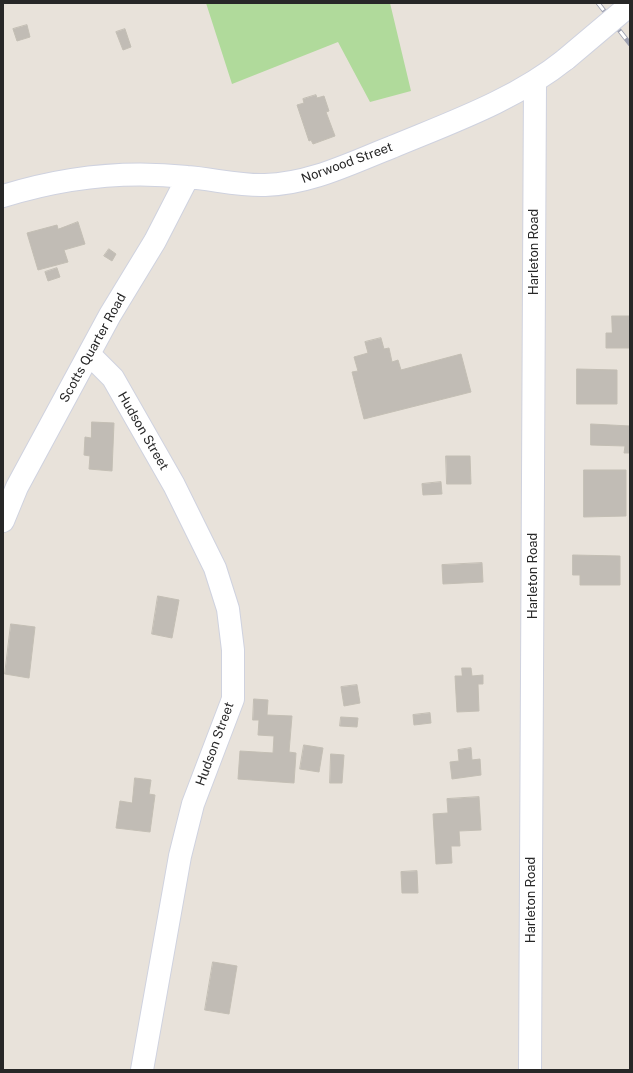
<!DOCTYPE html>
<style>
body{margin:0}
#map{position:relative;width:633px;height:1073px;overflow:hidden;background:#e8e2da;font-family:"Public Sans",sans-serif}
canvas{display:block}
.frame{position:absolute;inset:0;border:4px solid #272727;pointer-events:none}
</style>
<div id="map">
<canvas width="633" height="1073"></canvas>
<div class="frame"></div>
</div>
<script>
const ctx = document.querySelector('canvas').getContext('2d');
ctx.lineJoin = 'round';
function fill(path, color) { ctx.fillStyle = color; ctx.fill(path, 'evenodd'); }
function strokePath(path, color, width, dash) { ctx.strokeStyle = color; ctx.lineWidth = width; ctx.lineCap = dash ? 'butt' : 'round'; ctx.setLineDash(dash || []); ctx.stroke(path); }
function drawText(font, color, halo, rows, align = 'center') {
  ctx.font = font + ' "Public Sans",sans-serif'; ctx.lineWidth = 3; ctx.setLineDash([]); ctx.textBaseline = 'middle'; ctx.strokeStyle = halo; ctx.fillStyle = color; for (const [text, x, y, turn = 0] of rows) {
    ctx.save(); ctx.translate(x, y); ctx.rotate((+turn || 0) * Math.PI / 180); ctx.textAlign = isNaN(turn) ? turn : align; if (halo) ctx.strokeText(text, 0, 0); ctx.fillText(text, 0, 0); ctx.restore();
  }
}
const green = new Path2D(`
 M206,3H390L411,91L370,102L338,42L232,84Z`);
const building = new Path2D(`
 M27,25L30,37L17,41L13,29Z
 M125,29L131,47L123,50L116,32Z
 M316,95L317,98L324,96L329,111L326,112L335,136L313,144L311,140L309,141L297,105L304,103L303,99Z
 M78,222L85,244L64,250L68,262L38,270L27,233L57,225L58,229Z
 M109,249L116,254L112,261L104,256Z
 M57,268L60,277L48,281L45,272Z
 M612,316H630V348H606V333H612Z
 M381,338L384,349L389,348L392,362L398,360L401,370L461,354L471,392L364,419L352,372L358,371L354,357L368,353L365,342Z
 M577,369L617,370V404H577Z
 M92,422L114,423L112,471L89,469L90,456L84,455L85,437L91,438Z
 M591,424L630,426V453H624L625,446L591,445Z
 M446,456H470L471,484H447Z
 M584,470H626V516L584,517Z
 M441,482L442,494L423,495L422,484Z
 M573,555L620,556V585H580V575H573Z
 M482,563L483,582L443,584L442,565Z
 M158,596L179,600L172,638L152,634Z
 M11,624L35,627L29,678L5,674Z
 M462,668H471L472,676L483,675V684H478L479,711L457,712L455,676H462Z
 M357,685L360,703L344,706L341,687Z
 M254,699L268,700L267,715L292,716L289,752L296,753L294,783L238,779L240,751L273,753L274,736L258,735L259,720H253Z
 M430,713L431,723L414,725L413,715Z
 M341,717L358,718L357,727L340,726Z
 M304,745L323,748L319,772L300,769Z
 M471,748L472,760L480,759L481,775L452,779L450,762L459,761L458,750Z
 M331,754L344,755L342,783H330Z
 M135,778L151,780L149,794L155,795L150,832L116,828L120,801L132,803Z
 M479,797L481,830L459,831L460,846H451L452,863L436,864L433,814L448,813L447,799Z
 M417,871L418,893H402L401,872Z
 M213,962L237,966L229,1014L205,1010Z`);
const minor = new Path2D(`
 M3,196C64,177 124,170 187,177C213,179 240,186 265,185C310,184 351,163 392,147C452,122 515,100 566,59
 M89,354L113,378L174,485L215,568L228,609L233,650V699L193,804L180,856L142,1070
 M3,521L17,487L110,315L155,241L188,177
 M530,1070L535,82`);
const rail = new Path2D(`
 M598,3L630,44`);
const minorBridge = new Path2D(`
 M566,59L630,5`);
const streetNames = [
 ["Norwood Street",347,163,-20],
 ["Harleton Road",534,252,-90],
 ["Scotts Quarter Road",93,348,-61],
 ["Hudson Street",143,431,60],
 ["Harleton Road",533,576,-90],
 ["Hudson Street",215,744,-70],
 ["Harleton Road",531,900,-90]
];
fill(green, '#b0da9b');
fill(building, '#c1bcb5');
strokePath(building, '#c3beb4', 1);
strokePath(minor, '#cfd2df', 24);
strokePath(minor, '#fff', 22);
strokePath(rail, '#9da0b0', 4.5);
strokePath(rail, '#fff', 3, [9]);
strokePath(minorBridge, '#cfd2df', 24, []);
strokePath(minorBridge, '#fff', 22);
drawText('13px', '#272727', '#fff', streetNames);
</script>
